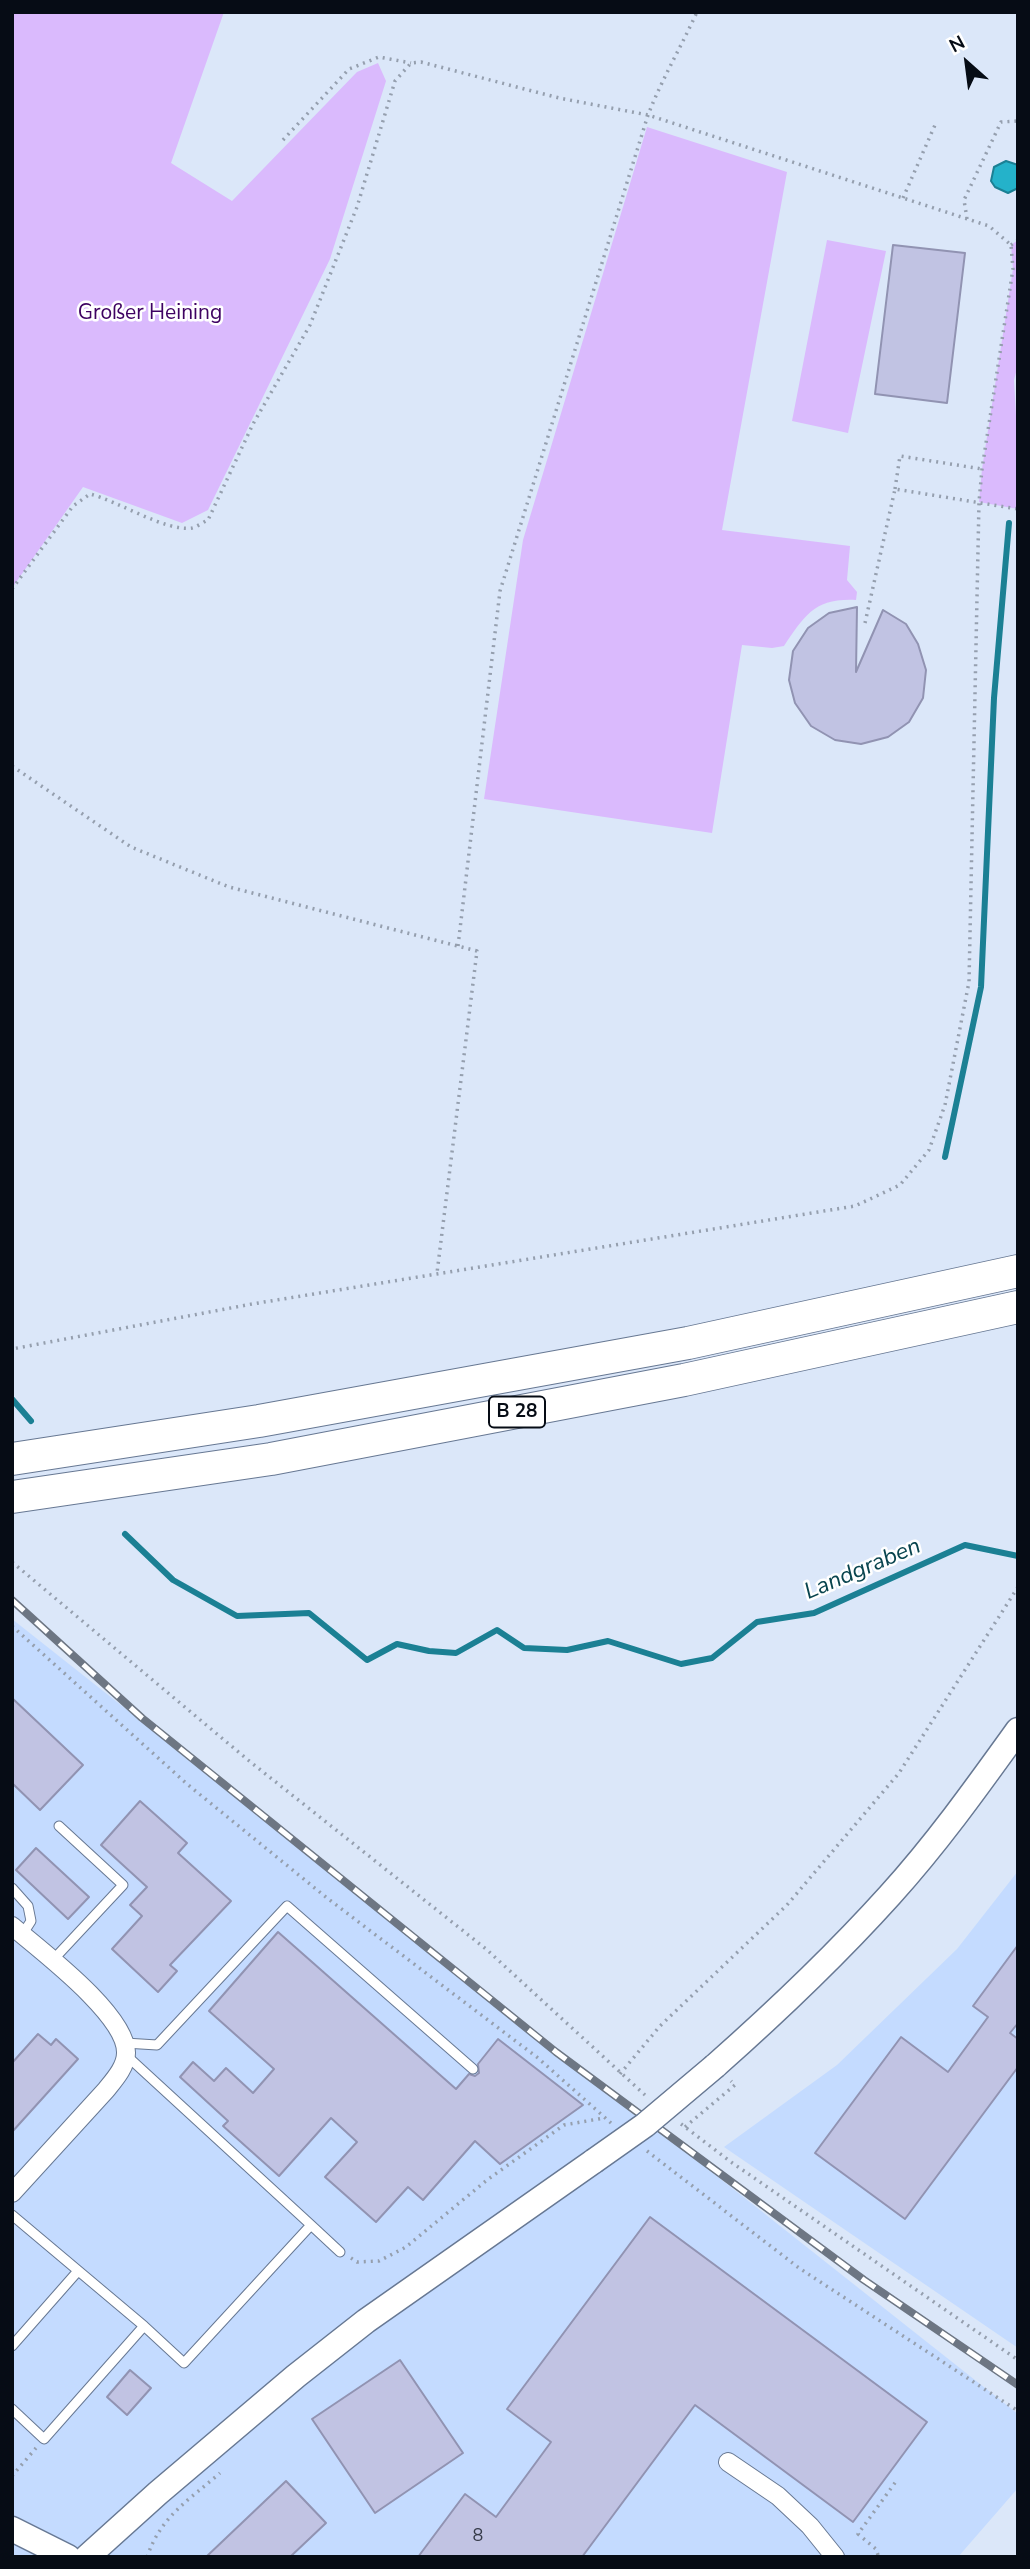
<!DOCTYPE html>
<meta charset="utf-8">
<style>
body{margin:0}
#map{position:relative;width:1030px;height:2569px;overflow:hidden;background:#dbe7f9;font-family:"Nunito Sans",sans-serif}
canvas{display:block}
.frame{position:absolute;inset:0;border:14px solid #060c15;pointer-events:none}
.north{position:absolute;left:932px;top:28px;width:70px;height:70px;-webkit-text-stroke:5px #fff;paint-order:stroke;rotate:332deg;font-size:19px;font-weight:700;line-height:28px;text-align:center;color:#060c15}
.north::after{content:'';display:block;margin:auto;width:24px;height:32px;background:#060c15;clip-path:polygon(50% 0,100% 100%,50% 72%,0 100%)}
</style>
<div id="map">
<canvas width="1030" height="2569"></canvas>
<div class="frame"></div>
<div class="north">N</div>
</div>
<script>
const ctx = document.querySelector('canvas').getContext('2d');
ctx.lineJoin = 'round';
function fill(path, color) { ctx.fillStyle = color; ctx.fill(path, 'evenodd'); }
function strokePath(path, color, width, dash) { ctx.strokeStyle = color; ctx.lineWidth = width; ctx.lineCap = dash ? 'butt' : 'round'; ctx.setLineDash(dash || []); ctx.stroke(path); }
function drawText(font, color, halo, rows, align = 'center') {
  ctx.font = font + ' "Nunito Sans",sans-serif'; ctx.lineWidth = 5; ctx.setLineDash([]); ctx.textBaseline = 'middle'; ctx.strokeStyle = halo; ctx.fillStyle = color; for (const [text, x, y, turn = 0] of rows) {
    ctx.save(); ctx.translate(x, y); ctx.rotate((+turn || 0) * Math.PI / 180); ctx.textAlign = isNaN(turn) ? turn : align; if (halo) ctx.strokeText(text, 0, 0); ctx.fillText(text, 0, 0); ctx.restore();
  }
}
const built = new Path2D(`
 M12,1619L1018,2414V2488L958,2557H12Z
 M1018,1871V2348L724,2147L837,2065L957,1949Z`);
const green = new Path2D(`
 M12,12H224L171,163L232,201L357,72L378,63L386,81L330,259L208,510L182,523L83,487L12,588Z
 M647,127L787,172L722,530L850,546L847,580L857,592L856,600C815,598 805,615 784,646L772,648L742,645L712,833L484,799L523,540Z
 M827,240L886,251L848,433L792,421Z
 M1018,240V365L1014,380L1018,450V509L979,502L982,469L1013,269L1011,245Z`);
const water = new Path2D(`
 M1006,161L1018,165V188L1008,193L995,187L991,181L994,167Z`);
const stream = new Path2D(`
 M945,1157L981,987L994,698L1009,523
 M12,1399L31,1421
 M125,1534L173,1580L237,1616L309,1613L367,1660L397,1644L429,1651L456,1653L497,1630L524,1648L567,1650L608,1641L681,1664L712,1658L757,1622L814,1613L965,1545L1018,1556`);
const building = new Path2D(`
 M893,245L965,253L947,403L875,394Z
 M857,607L856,672L883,610L906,624L918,644L926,670L923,698L909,722L888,737L861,744L835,740L811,726L795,703L789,680L793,651L808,628L829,613Z
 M12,1698L83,1765L40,1810L12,1783Z
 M140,1801L187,1843L178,1853L231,1901L170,1965L177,1971L158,1992L112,1949L142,1916L130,1905L147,1887L101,1845Z
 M36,1848L89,1897L68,1919L16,1870Z
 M278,1932L456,2089L469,2074L475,2076L479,2073L478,2064L498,2039L583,2105L500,2164L475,2141L423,2200L408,2187L376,2222L325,2177L357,2142L331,2118L279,2176L223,2126L228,2121L180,2077L193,2062L214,2081L226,2068L253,2093L274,2069L209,2011Z
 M1018,1945V2023L1010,2033L1018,2039V2067L905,2219L815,2153L901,2037L948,2072L988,2017L973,2006Z
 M38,2034L51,2045L56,2039L78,2059L12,2132V2063Z
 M650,2217L927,2422L853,2522L695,2405L582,2557H418L465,2494L496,2517L551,2442L507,2409Z
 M400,2360L463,2453L375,2513L312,2419Z
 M130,2370L151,2388L127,2415L107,2397Z
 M286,2481L326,2523L290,2557H206Z`);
const path = new Path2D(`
 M283,140L349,69L379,57L411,63
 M903,198L935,125
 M967,219L964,200L1001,122L1018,121
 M1011,245L1018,240
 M895,489L900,456L982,469
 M12,589L73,506L90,494C118,501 166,532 192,528C197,527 203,522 208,520L253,424L310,325L357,207L395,81L411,63L421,62L559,98L648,115L989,226L1011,245L1013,269L982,469L979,502L969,982L945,1105L929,1150L900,1185L855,1206L252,1304L12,1349
 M865,623L895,489L1018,509
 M12,766L131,847L229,887L477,951L437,1273
 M458,946L500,591L648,115C662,79 681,47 697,12
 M12,1562L248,1760L486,1949L645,2095
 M12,1626L187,1784L327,1898L538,2058L611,2123
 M620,2074L660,2026L787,1905L899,1773L1018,1587
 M681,2124L731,2162L1018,2360
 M685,2127L735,2085L731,2081
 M647,2151L799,2268L1018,2411
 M351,2258L357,2262L379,2261L406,2247L487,2180L564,2125L604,2118
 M12,2476L36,2448
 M878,2555L876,2549L858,2534L897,2480
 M147,2557C161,2516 189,2500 220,2473`);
const lane = new Path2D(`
 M12,1888L28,1906L31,1921L22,1935
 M52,1961L123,1885L59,1826
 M125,2043L157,2045L287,1906L473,2069
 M127,2056L311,2225L184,2363L144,2326
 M12,2215L144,2326L44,2439L12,2409
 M311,2225L340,2252
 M12,2346L78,2271`);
const street = new Path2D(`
 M12,1926C40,1950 127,2015 126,2053C126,2067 114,2080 106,2090L12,2193
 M728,2462L778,2496L810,2526L835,2557`);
const secondary = new Path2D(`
 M715,2066C776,2012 835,1956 890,1895C937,1843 977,1787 1018,1730
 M12,2529L68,2557
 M87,2557L158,2493L296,2376L366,2321L594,2161`);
const highway = new Path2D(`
 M12,1459L259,1421L688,1343L1018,1271
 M12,1497L271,1459L684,1380L1018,1307`);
const rail = new Path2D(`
 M12,1600L142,1718L556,2052L864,2280L1018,2385`);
const secondaryBridge = new Path2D(`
 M594,2161L645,2125L715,2066`);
const numberNames = [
 ["8",478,2537]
];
const shields = [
 [517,1412,56]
];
const shieldNames = [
 ["B 28",517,1412]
];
const parkNames = [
 ["Großer Heining",150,314]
];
const waterNames = [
 ["Landgraben",863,1570,-23]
];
fill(built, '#c4dbff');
fill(green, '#dabafd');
fill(water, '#24b2ca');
strokePath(water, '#1b8094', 2);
strokePath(stream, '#1b8094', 6);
fill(building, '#c1c3e3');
strokePath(building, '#9193b2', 2);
strokePath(lane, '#677893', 11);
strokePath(street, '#677893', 20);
strokePath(secondary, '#677893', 27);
strokePath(highway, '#677893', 34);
strokePath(path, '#959fae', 3.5, [2, 5]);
strokePath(lane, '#fff', 9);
strokePath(street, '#fff', 18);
strokePath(secondary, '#fff', 24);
strokePath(highway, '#fff', 32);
strokePath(rail, '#6d7683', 8);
strokePath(rail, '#fff', 5, [16]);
strokePath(secondaryBridge, '#677893', 27, []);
strokePath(secondaryBridge, '#fff', 24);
drawText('18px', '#353a48', null, numberNames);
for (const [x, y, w] of shields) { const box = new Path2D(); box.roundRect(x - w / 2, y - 15.5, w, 31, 5); ctx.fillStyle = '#fff'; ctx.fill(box); strokePath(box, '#060c15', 2); }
drawText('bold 19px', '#060c15', null, shieldNames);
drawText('21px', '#3e0262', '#fff', parkNames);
drawText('italic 23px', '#08444e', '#fff', waterNames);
</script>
